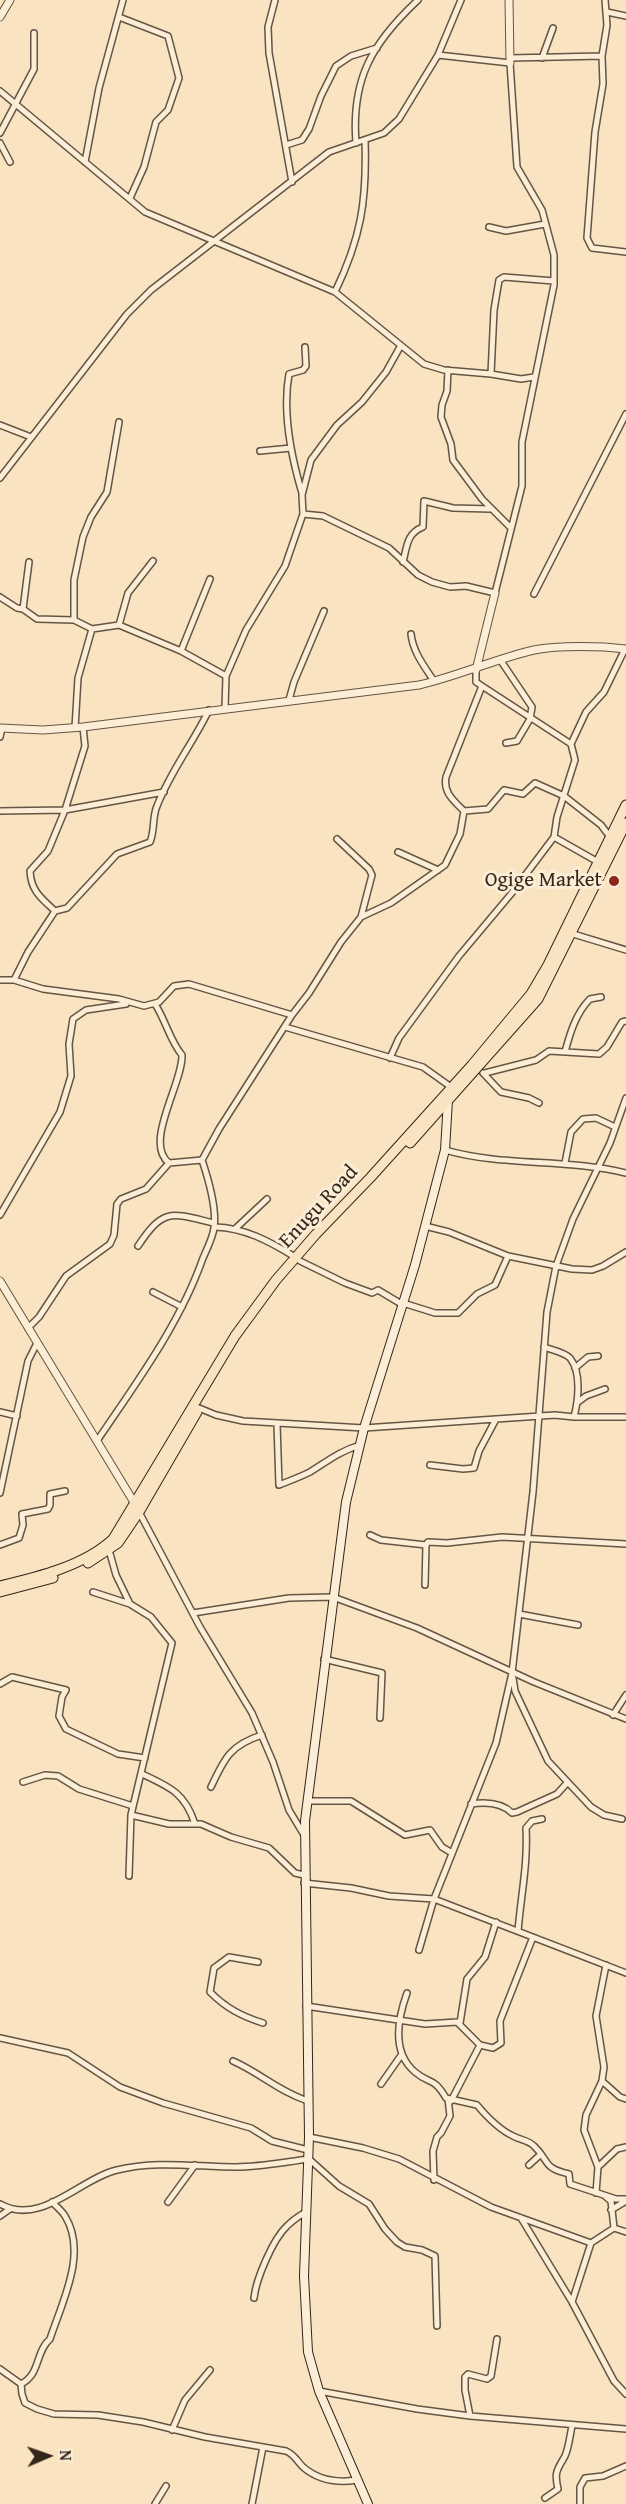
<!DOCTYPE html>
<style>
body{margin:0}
#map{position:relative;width:626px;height:2504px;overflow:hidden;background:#f9e3c0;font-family:"Gentium Book Plus",serif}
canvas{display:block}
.north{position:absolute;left:18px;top:2426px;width:60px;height:60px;-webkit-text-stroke:4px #fbedd6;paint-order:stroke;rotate:88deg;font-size:16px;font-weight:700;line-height:24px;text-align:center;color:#33261a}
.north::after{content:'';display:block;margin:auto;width:21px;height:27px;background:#33261a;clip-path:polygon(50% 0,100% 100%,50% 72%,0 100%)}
</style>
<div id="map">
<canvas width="626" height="2504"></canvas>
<div class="north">N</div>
</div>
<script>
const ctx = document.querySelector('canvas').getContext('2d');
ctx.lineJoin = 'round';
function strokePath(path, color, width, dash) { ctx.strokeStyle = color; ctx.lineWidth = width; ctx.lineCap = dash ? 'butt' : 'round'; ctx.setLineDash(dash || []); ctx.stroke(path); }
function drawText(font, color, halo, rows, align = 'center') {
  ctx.font = font + ' "Gentium Book Plus",serif'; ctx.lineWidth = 6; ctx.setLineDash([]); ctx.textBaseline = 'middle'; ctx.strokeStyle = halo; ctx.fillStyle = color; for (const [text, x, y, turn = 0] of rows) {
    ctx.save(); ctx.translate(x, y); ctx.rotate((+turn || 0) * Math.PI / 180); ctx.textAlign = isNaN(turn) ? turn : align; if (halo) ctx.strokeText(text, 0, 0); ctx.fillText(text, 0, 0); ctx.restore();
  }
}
const minor = new Path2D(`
 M275,0L268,27L269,53L292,182
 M605,0L607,25L602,56L603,84L595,132L587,238L592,248L626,252
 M607,12L626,16
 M119,17L168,36L179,78L168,110L156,122L144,167L130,198
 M510,58L602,56
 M542,58L553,28
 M0,91L145,212L335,292L424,364L444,370L491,374L521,379L534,377
 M0,133L34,69V33
 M0,143L10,162
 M356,143C351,79 372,43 418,0
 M286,145L302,140L309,129L321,96L336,66L351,56L377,48
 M85,162L99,88L123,0
 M489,227L506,231L545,224
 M335,292C361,238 367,201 365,140
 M448,370L447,391L442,405L441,417L451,444L453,460L482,499L511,528
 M491,374L494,310L499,280L504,277L554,281
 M0,425L31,437
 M260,451L291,448
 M0,478L127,314L151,290L329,152L384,133L399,119L438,55L461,0
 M302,493C291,456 282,413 289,374L303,370L306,366L305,347
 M303,514L323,516L389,548L418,575L432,582L450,587L466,586L495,593L522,486V442L554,285V255L542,210L517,167L510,63L438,55
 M29,562L23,609L37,619L74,620L92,629
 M403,562C407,546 407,533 423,527L424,501L453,508L490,509
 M534,594L626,414
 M0,597L17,608L23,609
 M74,620V580L83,537L91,517L107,492L119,422
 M119,625L128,593L153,561
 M411,634C413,652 424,666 434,681
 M181,651L210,579
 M501,661L532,707L530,719L517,741L506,743
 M289,700L294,682L324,611
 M225,708L226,676L246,630L285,566L303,514L302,495L311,460L337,425L362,402L386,372L400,347
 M75,728L78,678L92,629L119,625L181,651L226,676
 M0,737L2,728
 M571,744L586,712L604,692L625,649
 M0,811L65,810L164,792
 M464,811L488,809L504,790L523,794L535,783L564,796L601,825L610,837
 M554,837L598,862
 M337,839L369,869L372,875L361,917
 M398,852L438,870
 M55,911C41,898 31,891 30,871L48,851L65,810L85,746L83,727
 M570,933L626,950
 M0,980H14L43,989L119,999L144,1006L159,1002L174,986L189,984L292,1015
 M14,980L28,952L55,911L67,908L117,854L150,842C155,831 152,817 157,806C170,772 193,743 209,710
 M155,1004C166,1021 170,1041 182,1055C183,1083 143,1143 169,1163
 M285,1027L423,1067L451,1087
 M565,1052C570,1033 576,1013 590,999L601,997
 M390,1058L399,1038L459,956L511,894L554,837L557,817L575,760L571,744L482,686
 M483,1073L501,1092L529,1098L539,1103
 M485,1073L536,1060L549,1051L599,1054L607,1047L622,1022L626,1021
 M445,1150C504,1167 566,1158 626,1173
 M565,1163L571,1132L583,1119L596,1118L615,1127
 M0,1215L60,1112L71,1076L69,1044L73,1019L86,1010L126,1004
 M425,1226L449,1232L508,1256L572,1269L592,1270L603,1266L626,1252
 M215,1227C245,1228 269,1241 295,1257
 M236,1228L267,1199
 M138,1246C164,1207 171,1213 214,1223
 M300,1261L345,1283L372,1293L378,1290L403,1305
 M153,1292L182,1307
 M403,1303L435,1313H458L477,1294L495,1285L508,1256
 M28,1328L39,1317L66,1276L110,1244L114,1235L117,1204L121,1199L146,1189L169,1163L202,1160
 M544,1347C552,1350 564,1352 570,1358C582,1373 578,1401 574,1417
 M575,1368L588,1357L598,1356
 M578,1402L586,1396L605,1389
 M199,1408L216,1415L243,1421L364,1428L555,1415L574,1417H626
 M0,1412L17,1416
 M277,1424L279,1485C289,1481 300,1477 310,1472C328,1461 338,1452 360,1445
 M97,1441C136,1383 180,1324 203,1258C207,1249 213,1237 214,1228C217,1208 208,1178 202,1160L219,1129L292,1015L309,993L341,942L361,917L391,903L445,865L460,834L464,811C454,801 443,793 446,777L482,686L476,682V670
 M430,1465L463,1469L474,1468L479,1451L495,1421
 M0,1493L28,1361L37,1343
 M138,1510L200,1627L252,1713L273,1762L289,1810L304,1835
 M370,1535L381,1540L426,1545L428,1542L447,1543L502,1537L626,1544
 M0,1545L19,1538L23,1525L22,1514L48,1509L50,1505V1494L65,1491
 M109,1550L116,1575L130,1604L151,1617L172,1643L131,1815L129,1876
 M425,1585L426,1545
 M93,1592L130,1604
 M193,1613L289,1598L333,1597L417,1628L534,1682L626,1719
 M519,1614L578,1625
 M324,1659L382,1673L380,1718
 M513,1678L515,1691L548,1761L591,1807L604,1815L622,1819
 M0,1684L12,1677L66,1690L62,1697L59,1716L66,1729L118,1754L145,1758
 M613,1715L626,1695
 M142,1774C170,1787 185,1793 195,1824
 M23,1782L45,1775L58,1776L79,1789L133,1806
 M211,1787C224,1759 230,1745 262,1735
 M307,1801H351L405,1835L430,1830L442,1847L452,1853
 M471,1804C485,1802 501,1802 512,1813L517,1812L557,1794L567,1783
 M131,1815L169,1824H201L231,1837L269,1848L295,1873L304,1875
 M304,1883L351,1888L389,1896L434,1899L626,1973
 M518,1931C521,1895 528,1864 526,1828L532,1821L542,1819
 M419,1950L434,1899L496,1743L512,1673L533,1492L547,1312L556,1266L573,1219L610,1143L626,1098
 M258,1962L229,1957L214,1968L210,1992C226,2008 241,2016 263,2023
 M407,1993C398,2018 391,2052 415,2072C430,2085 433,2076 446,2098L477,2105C487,2117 498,2129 513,2136C520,2140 528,2140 534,2146C550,2161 542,2168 569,2174L570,2184L616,2199H626
 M306,2006L425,2024L457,2022L480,2045L493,2048L501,2043L500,2021L533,1937
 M460,2023L467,1979L485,1957L496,1922
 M0,2038L68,2053L120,2087L163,2103L251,2128L272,2141L308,2150
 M233,2061C260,2073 280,2092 308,2101
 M602,2081L620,2097L626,2099
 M381,2084L402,2054
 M451,2101L480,2045
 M309,2137L363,2148L399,2159L491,2207L591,2243L614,2228
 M529,2165L541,2154
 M598,2167L584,2130L586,2115L602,2081L604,2067L596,2016L606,1965
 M434,2180L433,2151L437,2137L441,2133L450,2116L448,2099
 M596,2193L598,2167L617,2149L626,2147
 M606,2197L611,2201L614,2228
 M168,2202L195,2165
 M0,2204C41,2227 79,2179 117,2170C156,2160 197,2167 236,2167C260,2167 285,2162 309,2159L339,2186L369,2204L385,2229L397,2242L405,2247L422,2250L435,2256L437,2326
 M611,2210L626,2201
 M0,2216L10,2209
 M521,2218L572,2302L614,2381L626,2394
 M614,2228L626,2232
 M254,2298C256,2279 273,2239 287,2226C293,2220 299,2216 306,2212
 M572,2302L591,2243
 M0,2369L21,2384L22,2394L25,2403L37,2409L54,2414L98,2415L143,2422L205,2437L286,2451C294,2454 297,2461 303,2467C318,2480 338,2483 357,2480
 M21,2384C41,2374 35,2352 50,2339C62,2302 88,2253 65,2216C62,2211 56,2206 52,2202
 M319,2391L417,2409L470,2416L626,2429
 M470,2416L465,2390V2377L468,2374L487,2379L491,2376L497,2339
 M172,2430L185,2400L210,2370
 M545,2498L558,2489C554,2472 557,2470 565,2456C569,2447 570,2435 572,2426
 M155,2504L166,2486
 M252,2504L263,2447
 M580,2504V2487L585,2478L603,2476L626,2466`);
const tertiary = new Path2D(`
 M509,0L510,63
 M0,17L10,0
 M476,670L495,593
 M0,728L43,730L83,727L419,685C458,676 495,659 534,650C558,645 602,646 626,649
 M0,1281L135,1504`);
const secondary = new Path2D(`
 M368,2504L319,2391L308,2352L304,2276L309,2137L305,1821L346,1502L364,1428L415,1265L445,1150L448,1100L446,1097`);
const primary = new Path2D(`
 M410,1143L538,999L626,823
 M88,1563L118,1543L139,1512L197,1412
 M0,1586C38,1577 84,1566 113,1539L235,1336L276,1280L316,1234L370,1178L472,1065L531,994L548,965L626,805
 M0,1592L53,1578`);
const markers = [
 [614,881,6,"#8f2418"]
];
const poiNames = [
 ["Ogige Market",602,881]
];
const streetNames = [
 ["Enugu Road",319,1207,-47]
];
strokePath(minor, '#645544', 8);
strokePath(tertiary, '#645544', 9);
strokePath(secondary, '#33261a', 10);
strokePath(primary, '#33261a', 11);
strokePath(minor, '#fbedd6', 5);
strokePath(tertiary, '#fbedd6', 7);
strokePath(secondary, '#fbedd6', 8);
strokePath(primary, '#f9e3c0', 9);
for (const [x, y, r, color] of markers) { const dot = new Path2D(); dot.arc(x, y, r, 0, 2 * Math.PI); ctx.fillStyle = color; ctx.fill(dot); strokePath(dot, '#fbedd6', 2); }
drawText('21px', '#33261a', '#fbedd6', poiNames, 'right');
drawText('21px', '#33261a', '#fbedd6', streetNames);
</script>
